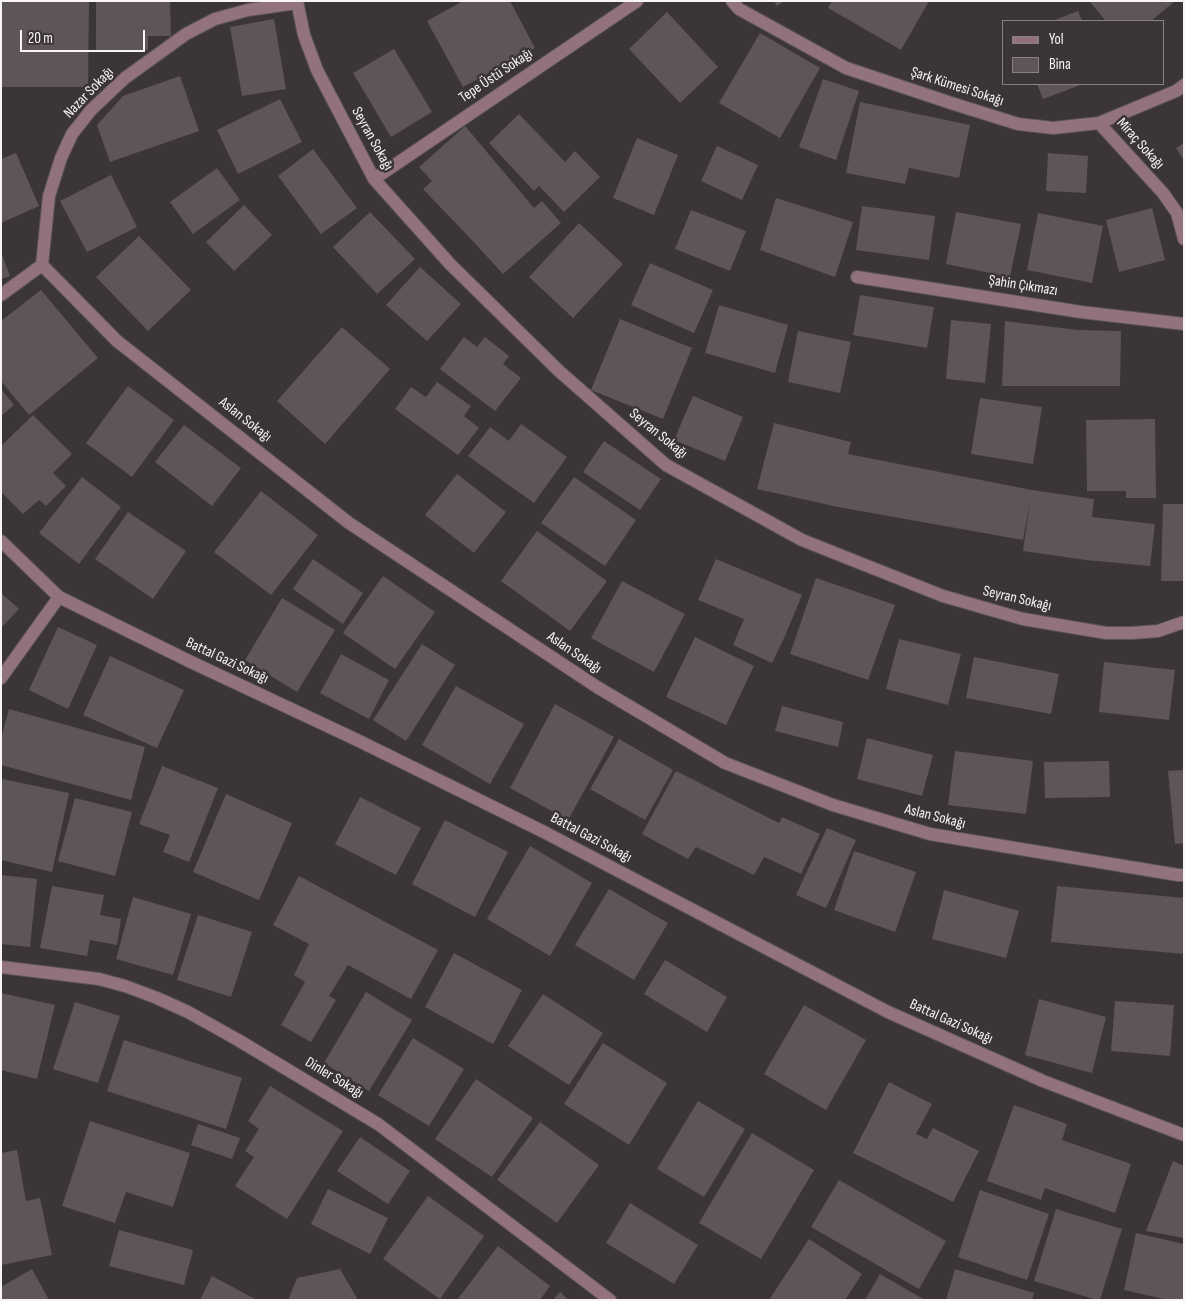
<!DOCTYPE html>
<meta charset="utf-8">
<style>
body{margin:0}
#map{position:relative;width:1185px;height:1301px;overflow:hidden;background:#3c3537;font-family:"Sofia Sans Condensed",sans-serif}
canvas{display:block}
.frame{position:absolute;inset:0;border:2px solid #f8f3f4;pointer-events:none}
.legend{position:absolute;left:1002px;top:20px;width:162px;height:65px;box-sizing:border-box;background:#3c3537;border:1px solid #878183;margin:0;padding:6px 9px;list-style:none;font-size:15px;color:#f8f3f4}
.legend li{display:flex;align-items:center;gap:10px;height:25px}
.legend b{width:25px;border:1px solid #878183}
.scale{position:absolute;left:20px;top:30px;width:125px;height:22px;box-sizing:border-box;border:2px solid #f8f3f4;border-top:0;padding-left:6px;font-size:15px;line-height:18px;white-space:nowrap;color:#f8f3f4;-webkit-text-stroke:4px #3c3537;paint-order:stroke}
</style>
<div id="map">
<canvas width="1185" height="1301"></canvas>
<div class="frame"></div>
<ul class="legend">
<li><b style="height:6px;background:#92737c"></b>Yol</li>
<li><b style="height:14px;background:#5d5557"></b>Bina</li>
</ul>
<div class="scale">20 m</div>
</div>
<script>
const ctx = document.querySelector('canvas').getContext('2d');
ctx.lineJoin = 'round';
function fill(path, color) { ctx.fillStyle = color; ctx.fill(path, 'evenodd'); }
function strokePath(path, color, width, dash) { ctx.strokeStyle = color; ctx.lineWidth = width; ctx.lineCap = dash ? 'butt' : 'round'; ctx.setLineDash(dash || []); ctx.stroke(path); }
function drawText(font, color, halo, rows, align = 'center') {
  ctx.font = font + ' "Sofia Sans Condensed",sans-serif'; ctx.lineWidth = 5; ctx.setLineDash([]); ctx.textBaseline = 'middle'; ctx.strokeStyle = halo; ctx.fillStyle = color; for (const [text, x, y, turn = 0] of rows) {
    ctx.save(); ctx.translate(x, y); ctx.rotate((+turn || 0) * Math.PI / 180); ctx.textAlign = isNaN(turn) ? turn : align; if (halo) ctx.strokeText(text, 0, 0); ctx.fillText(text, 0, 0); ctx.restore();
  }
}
const building = new Path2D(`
 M1,1H89L88,87H1Z
 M96,1H170L171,36H148V50L96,52Z
 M463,1H510L535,48L463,87L427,21Z
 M774,1H784L777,6Z
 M832,1H929L901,50L828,8Z
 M1089,1H1175L1151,21H1106Z
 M1078,11L1082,21H1052Z
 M667,12L718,67L680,103L629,49Z
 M274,19L286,89L242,96L230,27Z
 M760,33L820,68L780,138L719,103Z
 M394,49L432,112L391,137L353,73Z
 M180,76L199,131L110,162L97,125L123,96Z
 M823,79L859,91L836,160L799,147Z
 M1037,84H1083L1043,99Z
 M280,99L302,142L238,174L217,130Z
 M860,102L970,125L959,178L909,168L905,184L846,173Z
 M519,114L565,162L575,151L600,177L564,212L539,186L534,191L489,143Z
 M465,126L534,208L542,201L561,223L503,274L469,237L423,189L432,181L419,167Z
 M637,138L678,155L654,215L613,198Z
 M1184,143V160L1176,148Z
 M717,146L758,165L742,200L701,181Z
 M313,149L357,208L321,234L278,176Z
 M16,153L39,206L1,223V159Z
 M1048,153L1088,156L1086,193L1046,191Z
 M217,168L240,200L193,234L170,202Z
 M111,175L137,227L87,252L60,201Z
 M776,198L853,222L835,277L760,250Z
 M244,205L272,235L234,271L206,242Z
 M862,206L935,216L929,260L856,250Z
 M1152,208L1165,260L1119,272L1106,220Z
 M691,210L746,231L730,271L675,249Z
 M370,212L415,259L377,294L333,247Z
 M956,212L1021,224L1010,277L946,264Z
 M1038,213L1103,226L1092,283L1027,270Z
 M579,223L623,264L573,318L529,277Z
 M139,236L191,290L148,331L96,277Z
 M1,252L10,276L1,279Z
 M650,263L713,290L694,333L631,305Z
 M420,267L461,304L427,341L386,305Z
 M41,290L98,358L29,415L1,381V321Z
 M860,295L934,307L927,348L853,335Z
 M719,305L788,325L775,373L705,353Z
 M620,319L692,348L663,419L591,390Z
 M951,320L991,324L985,383L946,379Z
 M1005,321L1078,330L1121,331L1120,386H1002Z
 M342,327L390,369L325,444L277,401Z
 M798,331L851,342L840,393L788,382Z
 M464,337L477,347L485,337L509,356L503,364L521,378L495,411L440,369Z
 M437,382L471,406L464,416L479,428L458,455L395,409L411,387L426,397Z
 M128,386L174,420L132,477L86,443Z
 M1,389L14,405L1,416Z
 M693,396L743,417L725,461L674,440Z
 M980,398L1042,407L1033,464L971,454Z
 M33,415L72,454L53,473L66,486L46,506L39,500L23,514L1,492V446Z
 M1155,419L1156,498H1126V491H1087L1086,420Z
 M774,423L851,442L848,454L1032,490L1094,499L1092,517L1155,524L1150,566L1086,560L1023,551L1030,502L1023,540L838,507L757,489Z
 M521,424L567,457L534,503L468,456L490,427L509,441Z
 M184,425L241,468L212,506L155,462Z
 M604,441L661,479L640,510L583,472Z
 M457,474L506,512L474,553L425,515Z
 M82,477L121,507L79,564L39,533Z
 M574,477L636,520L605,566L541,523Z
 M261,491L318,535L271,595L214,552Z
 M1163,504H1184V581H1161Z
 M128,512L186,551L153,599L95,559Z
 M537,531L607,581L570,631L501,581Z
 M313,559L363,593L343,624L293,589Z
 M716,559L802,595L785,636L772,663L733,645L744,619L698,600Z
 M383,576L435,612L395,669L343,633Z
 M816,578L895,605L868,680L790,654Z
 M622,581L685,614L654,672L591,638Z
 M1,593L19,609L1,628Z
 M282,598L335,630L297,692L245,660Z
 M58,627L97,645L68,709L29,690Z
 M695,637L754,666L726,725L666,697Z
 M899,639L961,654L948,705L886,689Z
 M422,644L455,665L406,741L373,720Z
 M341,654L389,680L369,719L320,693Z
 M110,656L184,690L157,748L83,715Z
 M974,657L1059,674L1051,714L966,698Z
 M1104,662L1175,670L1169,720L1099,712Z
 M456,686L524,724L490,784L422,745Z
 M555,704L614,737L568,820L510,788Z
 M782,706L843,722L838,747L775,731Z
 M9,709L145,747L131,800L1,765V738Z
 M867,738L933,755L922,796L857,779Z
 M619,739L673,770L645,820L590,789Z
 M955,751L1033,761L1026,814L948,805Z
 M1109,761L1110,797L1045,798L1044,762Z
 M162,766L218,788L189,862L163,852L170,835L139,824Z
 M1184,770V843L1175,844L1168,771Z
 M676,771L779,823L782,817L820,834L801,874L764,857L754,875L696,847L688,859L642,834Z
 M3,779L69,793L52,872L1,860V786Z
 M226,794L292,823L259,900L193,872Z
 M360,797L421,828L396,875L335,844Z
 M75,798L132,812L115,876L58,861Z
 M445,820L508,852L475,917L412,884Z
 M827,828L856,840L826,908L796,895Z
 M530,846L592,883L550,956L487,919Z
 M854,851L916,872L895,932L834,910Z
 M1,875L37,879L30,947L1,944Z
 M299,876L438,950L411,999L348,965L329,996L336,1000L311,1042L281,1025L305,982L294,975L309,944L273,925Z
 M52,886L104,895L100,915L121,919L117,945L90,940L87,956L40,948Z
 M1057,886L1184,898V954L1051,942Z
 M609,889L668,923L634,980L575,945Z
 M944,890L1019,911L1006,958L932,939Z
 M133,897L191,914L173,975L116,959Z
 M198,915L252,932L231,997L177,980Z
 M454,953L522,990L493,1044L425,1007Z
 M665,960L727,997L707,1032L644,994Z
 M366,992L412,1020L369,1091L324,1063Z
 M1,993L55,1005L37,1079L1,1070Z
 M543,994L603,1033L569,1085L508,1046Z
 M1039,999L1106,1017L1092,1073L1025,1055Z
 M1115,1001L1174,1005L1170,1056L1111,1051Z
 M75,1002L120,1016L98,1083L53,1069Z
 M804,1005L866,1040L826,1110L764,1074Z
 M413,1038L464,1069L429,1126L378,1095Z
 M124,1040L242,1078L226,1129L107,1091Z
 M603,1043L667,1083L629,1145L564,1104Z
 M476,1079L533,1118L492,1177L435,1139Z
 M889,1082L932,1104L916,1134L927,1139L933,1128L979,1151L953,1202L853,1153Z
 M270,1086L343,1131L287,1219L235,1186L254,1157L245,1151L259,1129L248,1121Z
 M698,1101L745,1129L704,1197L657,1169Z
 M1014,1105L1067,1124L1062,1140L1131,1164L1115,1213L1045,1188L1041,1200L987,1181Z
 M90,1121L190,1153L173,1207L126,1192L115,1223L62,1206Z
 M540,1122L599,1165L557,1223L497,1180Z
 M198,1124L240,1138L232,1159L191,1145Z
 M752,1133L814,1170L761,1259L699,1223Z
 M360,1137L410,1171L388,1204L337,1171Z
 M17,1150L26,1201L40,1198L52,1255L1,1265V1153Z
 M1173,1161L1184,1166V1238L1146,1231Z
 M839,1180L946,1241L919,1289L811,1227Z
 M328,1189L388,1218L370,1254L311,1224Z
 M980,1190L1049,1214L1027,1280L958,1257Z
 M428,1196L484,1236L440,1299L383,1259Z
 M630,1203L698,1245L674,1284L606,1243Z
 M1056,1209L1122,1229L1100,1300H1097L1034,1281Z
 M119,1230L193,1250L184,1285L109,1266Z
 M1136,1233L1184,1244V1300H1168L1124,1290Z
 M809,1239L862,1274L845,1300H769Z
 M498,1246L550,1286L540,1300H457Z
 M32,1269L49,1300H1V1287Z
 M340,1269L358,1300H288L297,1278Z
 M955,1269L1034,1293L1032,1300H946Z
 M880,1274L925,1300H865Z
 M212,1276L257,1300H200Z
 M560,1292L569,1300H553Z`);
const minor = new Path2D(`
 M297,1L304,35L317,70L374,179L450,264L559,371L666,465L802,540L943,596L1023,619L1106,633H1132L1158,631L1184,622
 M732,1L739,9L846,68L954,104L1018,124L1053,128L1099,123L1176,91L1184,85
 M1099,123L1163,193L1177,213L1184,239
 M374,179L637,1
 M42,265L117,341L349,523L597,687L725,763L833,805L930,834L1178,875H1184
 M857,277L1081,312L1184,324
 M1,295L42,265L49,196L61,158L72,134L91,110L125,78L186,34L215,19L248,10L297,3
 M1,541L59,597L191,662L355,739L542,831L888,1012L1043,1081L1184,1135
 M1,678L59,597
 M1,967L99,979L125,986L157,998L188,1012L238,1040L378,1124L610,1300`);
const streetNames = [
 ["Tepe Üstü Sokağı",496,76,-34],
 ["Şark Kümesi Sokağı",957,87,18],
 ["Nazar Sokağı",89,93,-46],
 ["Seyran Sokağı",372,139,61],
 ["Miraç Sokağı",1140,144,48],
 ["Şahin Çıkmazı",1023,286,9],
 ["Aslan Sokağı",245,420,38],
 ["Seyran Sokağı",658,434,39],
 ["Seyran Sokağı",1017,599,13],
 ["Aslan Sokağı",574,653,34],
 ["Battal Gazi Sokağı",227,661,25],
 ["Aslan Sokağı",935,817,14],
 ["Battal Gazi Sokağı",591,838,28],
 ["Battal Gazi Sokağı",951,1022,24],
 ["Dinler Sokağı",334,1078,31]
];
fill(building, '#5d5557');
strokePath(minor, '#5a5355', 14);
strokePath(minor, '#92737c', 12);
drawText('15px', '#f8f3f4', '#3c3537', streetNames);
</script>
